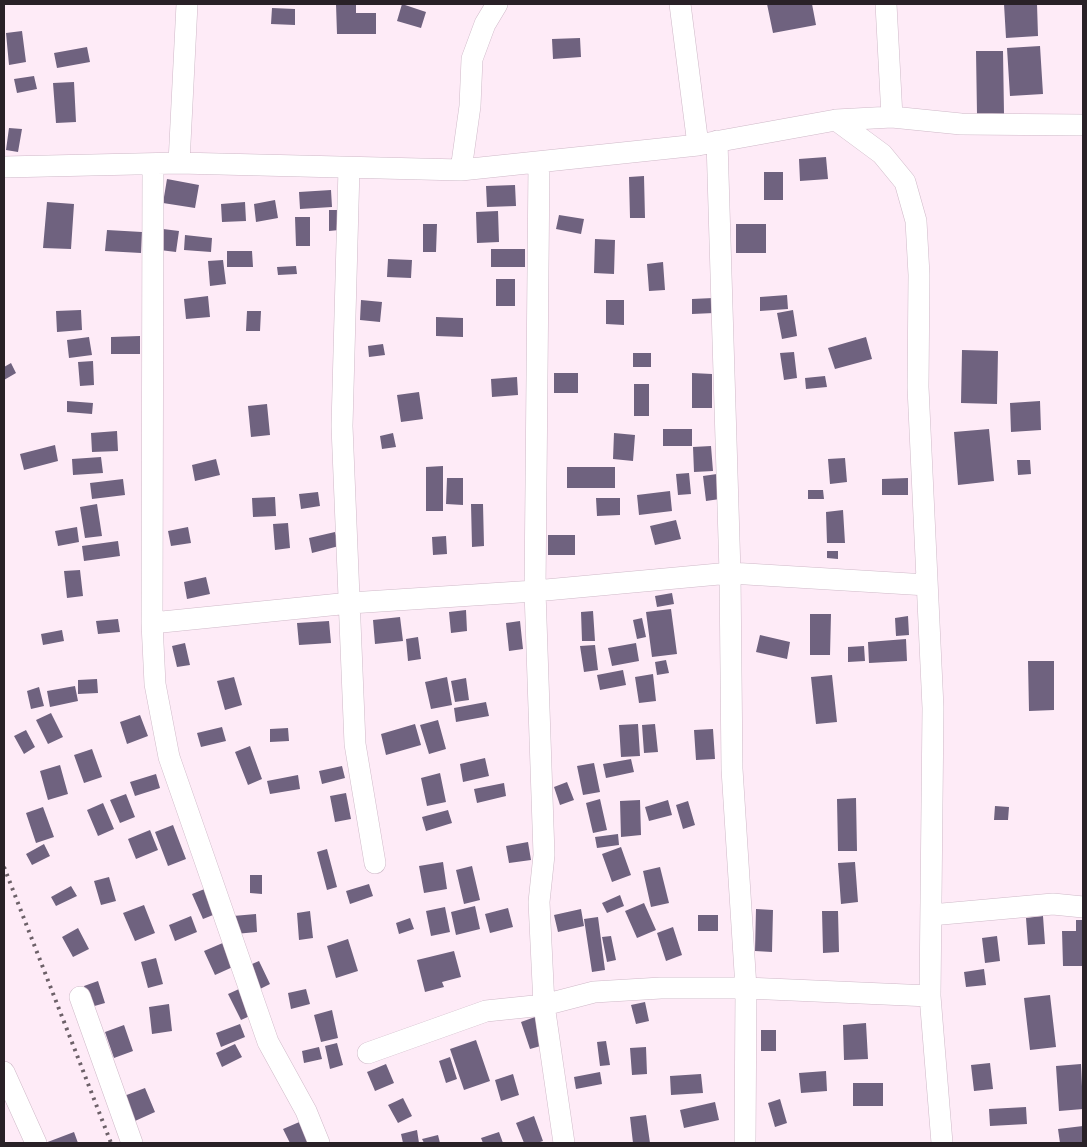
<!DOCTYPE html>
<style>
body{margin:0}
#map{position:relative;width:1087px;height:1147px;overflow:hidden;background:#feebf7;font-family:"Titillium Web",sans-serif}
canvas{display:block}
.frame{position:absolute;inset:0;border:5px solid #292127;pointer-events:none}
</style>
<div id="map">
<canvas width="1087" height="1147"></canvas>
<div class="frame"></div>
</div>
<script>
const ctx = document.querySelector('canvas').getContext('2d');
ctx.lineJoin = 'round';
function fill(path, color) { ctx.fillStyle = color; ctx.fill(path, 'evenodd'); }
function strokePath(path, color, width, dash) { ctx.strokeStyle = color; ctx.lineWidth = width; ctx.lineCap = dash ? 'butt' : 'round'; ctx.setLineDash(dash || []); ctx.stroke(path); }
const building = new Path2D(`
 M336,4H356V13H376V34H337Z
 M402,4L426,12L421,28L397,21Z
 M767,4H812L816,25L773,33Z
 M1004,4H1037L1038,36L1006,38Z
 M272,8L295,9V25L271,24Z
 M22,31L26,62L9,65L6,33Z
 M580,38L581,57L553,59L552,39Z
 M1040,46L1043,94L1010,96L1007,48Z
 M87,47L90,62L57,68L54,53Z
 M976,51H1003L1004,114H977Z
 M34,76L37,89L17,93L14,79Z
 M74,82L76,122L56,123L53,83Z
 M9,128L22,129L18,152L6,150Z
 M826,157L828,179L800,181L799,159Z
 M764,172H783V200H764Z
 M644,176L645,218H630L629,177Z
 M167,179L199,185L195,208L163,203Z
 M515,185L516,206L487,207L486,186Z
 M331,190L332,207L300,209L299,192Z
 M275,200L278,218L256,222L254,204Z
 M47,202L74,204L71,249L43,248Z
 M245,202L246,221L222,222L221,204Z
 M329,210H339V230L329,231Z
 M498,211L499,242L477,243L476,212Z
 M559,215L584,219L581,234L556,229Z
 M295,217H310V246H296Z
 M423,224H437L436,252H423Z
 M736,224H766V253H736Z
 M163,229L179,231L176,252L160,250Z
 M107,230L142,232L141,253L105,251Z
 M185,235L212,238L211,252L184,250Z
 M595,239L615,240L614,274L594,273Z
 M491,249H525V267H491Z
 M227,251H252L253,267H227Z
 M388,259L412,260L411,278L387,277Z
 M223,260L226,284L210,286L208,261Z
 M663,262L665,290L649,291L647,264Z
 M296,266L297,274L278,275L277,267Z
 M496,279H515V306H496Z
 M787,295L788,309L760,311V297Z
 M208,296L210,317L186,319L184,299Z
 M713,298L714,313L692,314V299Z
 M361,300L382,302L380,322L360,320Z
 M606,300H624V325L606,324Z
 M81,310L82,330L57,332L56,311Z
 M793,310L797,336L782,339L777,313Z
 M247,311H261L260,331H246Z
 M436,317L463,318V337L436,336Z
 M140,336V354H111V337Z
 M89,337L92,355L69,358L67,340Z
 M866,337L872,359L835,369L828,348Z
 M383,344L385,355L369,357L368,346Z
 M962,350L998,351L997,404L961,403Z
 M794,352L797,378L784,380L780,353Z
 M633,353H651V367H633Z
 M93,361L94,385L80,386L78,362Z
 M11,363L16,373L4,380V367Z
 M554,373H578V393H554Z
 M692,373L712,374V408H692Z
 M825,376L827,387L806,389L805,378Z
 M517,377L518,395L492,397L491,379Z
 M634,384H649V416H634Z
 M419,392L423,419L401,422L397,395Z
 M67,401L93,403L92,414L67,412Z
 M1040,401L1041,430L1011,432L1010,403Z
 M267,404L270,435L251,437L248,406Z
 M663,429H692V446H663Z
 M989,429L994,481L958,485L954,432Z
 M117,431L118,451L92,452L91,433Z
 M393,433L396,447L382,449L380,436Z
 M614,433L635,435L633,461L613,459Z
 M55,445L58,461L24,470L20,454Z
 M711,446L713,471L694,472L693,447Z
 M101,457L103,473L73,475L72,459Z
 M845,458L847,482L830,484L828,459Z
 M216,459L220,475L195,481L192,465Z
 M1017,460H1030L1031,474L1018,475Z
 M443,466V511H426V467Z
 M567,467H615V488H567Z
 M689,473L691,494L678,495L676,474Z
 M717,474L720,499L706,501L703,476Z
 M447,478H463V505L446,504Z
 M908,478V495H882V479Z
 M123,479L125,495L92,499L90,483Z
 M808,490H823L824,499H808Z
 M670,491L672,511L639,515L637,495Z
 M318,492L320,506L301,509L299,494Z
 M275,497L276,516L253,517L252,498Z
 M596,498H620V515L597,516Z
 M97,504L102,536L85,538L80,507Z
 M471,504H483L484,546L472,547Z
 M843,510L845,543H827L826,512Z
 M676,520L681,539L655,545L650,526Z
 M288,523L290,548L275,550L273,524Z
 M77,527L79,542L58,546L55,531Z
 M188,527L191,543L171,546L168,531Z
 M335,532L339,546L312,553L309,538Z
 M548,535H575V555H548Z
 M446,536L447,554L433,555L432,537Z
 M118,541L120,556L84,561L82,546Z
 M827,551H838V559L827,558Z
 M80,570L83,596L67,598L64,571Z
 M206,577L210,594L187,599L184,582Z
 M672,593L674,604L657,607L655,596Z
 M671,609L677,654L652,657L646,612Z
 M466,610L467,631L451,633L449,612Z
 M593,611L595,641H582L581,612Z
 M810,614H831L830,655H810Z
 M908,616L909,635L896,636L895,618Z
 M400,617L403,641L375,644L373,620Z
 M642,618L646,637L637,639L633,620Z
 M118,619L120,632L98,634L96,621Z
 M329,621L331,643L299,645L297,623Z
 M520,621L523,649L509,651L506,623Z
 M62,630L64,641L43,645L41,634Z
 M760,635L790,642L787,659L756,652Z
 M418,637L421,659L408,661L406,639Z
 M906,639L907,661L869,663L868,642Z
 M185,643L190,665L177,667L172,646Z
 M636,643L639,661L612,666L608,648Z
 M595,645L598,670L584,672L580,646Z
 M864,646L865,661L848,662V647Z
 M666,660L669,673L657,675L655,662Z
 M1028,661H1054V710L1029,711Z
 M623,670L626,685L600,690L597,675Z
 M653,674L656,701L639,703L635,677Z
 M832,675L837,722L816,724L811,677Z
 M234,677L242,705L225,710L217,681Z
 M447,677L452,705L431,709L425,682Z
 M466,678L469,700L455,702L451,681Z
 M97,679L98,693L78,694V680Z
 M75,686L78,701L50,707L47,691Z
 M39,687L44,706L31,709L27,691Z
 M486,702L489,716L456,722L454,708Z
 M51,713L63,737L48,744L36,720Z
 M140,715L148,736L127,744L120,722Z
 M438,720L446,749L429,754L420,725Z
 M415,724L421,745L386,755L381,734Z
 M638,724L640,756L621,757L619,725Z
 M655,724L658,752L644,753L642,725Z
 M222,727L226,741L201,747L197,733Z
 M288,728L289,741L270,742V729Z
 M713,729L715,759L696,760L694,730Z
 M26,730L35,747L24,754L14,736Z
 M250,746L262,779L248,785L235,752Z
 M92,749L102,777L84,783L74,755Z
 M485,758L489,776L463,782L460,764Z
 M631,759L634,772L606,778L603,764Z
 M594,763L600,792L583,795L577,766Z
 M60,765L68,794L48,800L40,771Z
 M342,766L345,778L322,784L319,771Z
 M440,773L446,802L427,806L421,778Z
 M156,774L160,788L135,796L130,782Z
 M298,775L300,789L270,794L267,781Z
 M567,782L574,800L560,805L554,787Z
 M504,783L506,796L477,803L474,789Z
 M346,793L351,819L335,822L330,796Z
 M126,794L135,817L120,823L110,800Z
 M856,798L857,851H838L837,799Z
 M600,799L607,830L593,833L586,803Z
 M640,800L641,835L621,837L620,801Z
 M668,800L672,815L649,821L645,807Z
 M688,801L695,825L683,829L676,805Z
 M103,803L114,829L98,836L87,810Z
 M995,806L1009,807L1008,820H994Z
 M43,807L54,837L36,843L26,813Z
 M448,810L452,823L426,831L422,817Z
 M173,825L186,859L168,866L155,832Z
 M150,830L158,850L136,859L128,839Z
 M618,834L619,845L597,848L595,837Z
 M528,842L531,860L509,863L506,846Z
 M44,844L50,856L32,865L26,854Z
 M621,847L631,875L612,882L602,854Z
 M327,849L337,887L327,890L317,852Z
 M443,862L447,889L424,893L419,866Z
 M855,862L858,902L841,904L838,863Z
 M472,866L480,900L464,904L456,870Z
 M660,867L669,903L651,907L643,871Z
 M250,875H262V894L250,893Z
 M109,877L116,901L101,905L94,881Z
 M369,884L373,896L350,904L346,891Z
 M71,886L77,896L56,906L51,897Z
 M207,888L218,913L203,919L192,894Z
 M620,895L624,906L607,913L602,903Z
 M644,903L656,930L637,938L625,911Z
 M144,905L155,933L135,941L123,913Z
 M475,906L480,929L456,935L451,912Z
 M445,907L450,932L431,936L426,911Z
 M508,908L513,927L490,933L485,914Z
 M581,909L584,926L558,932L554,915Z
 M756,909L773,910L772,952L755,951Z
 M310,911L313,938L299,940L297,913Z
 M822,911H838L839,952L823,953Z
 M256,914L257,932L235,934L233,916Z
 M698,915H718V931H698Z
 M191,916L197,932L175,941L169,925Z
 M1043,916L1045,944L1028,945L1026,918Z
 M598,917L605,970L592,972L584,919Z
 M410,918L414,929L399,934L396,923Z
 M1076,920H1083V966H1063L1062,931H1076Z
 M673,927L682,955L666,961L657,933Z
 M78,928L89,949L73,957L62,937Z
 M611,936L616,960L607,962L602,937Z
 M997,936L1000,961L985,963L982,938Z
 M348,939L358,971L336,978L327,946Z
 M225,942L235,966L215,975L204,951Z
 M454,951L461,977L442,982L444,987L425,992L417,960Z
 M156,958L163,984L148,988L141,962Z
 M259,961L270,984L256,991L245,967Z
 M984,969L986,985L966,987L964,972Z
 M98,981L105,1003L91,1007L84,986Z
 M239,989L252,1015L241,1020L228,994Z
 M306,989L310,1004L291,1009L288,993Z
 M1050,995L1056,1047L1030,1050L1024,998Z
 M645,1002L649,1021L636,1024L631,1005Z
 M169,1004L172,1031L152,1034L149,1007Z
 M332,1010L338,1038L321,1042L314,1015Z
 M535,1017L544,1045L530,1049L521,1022Z
 M866,1023L868,1059L844,1060L843,1025Z
 M240,1024L245,1037L221,1047L216,1033Z
 M124,1025L133,1051L114,1058L105,1032Z
 M761,1030H776V1051H761Z
 M476,1040L490,1081L464,1090L450,1049Z
 M606,1041L610,1065L600,1066L597,1042Z
 M337,1043L343,1065L330,1069L325,1046Z
 M235,1044L242,1057L222,1067L216,1053Z
 M319,1047L322,1059L304,1063L302,1051Z
 M646,1047L647,1074L632,1075L630,1048Z
 M450,1057L457,1079L446,1083L439,1061Z
 M990,1063L993,1089L974,1091L971,1065Z
 M386,1064L394,1083L375,1091L367,1072Z
 M1081,1064L1083,1109L1059,1111L1056,1066Z
 M826,1071L827,1091L801,1093L799,1073Z
 M600,1072L602,1084L576,1089L574,1077Z
 M513,1074L519,1095L501,1101L495,1080Z
 M701,1074L703,1093L671,1095L670,1076Z
 M853,1083H883V1106H853Z
 M145,1088L155,1112L135,1121L124,1096Z
 M403,1098L412,1116L398,1123L388,1105Z
 M780,1099L787,1123L775,1127L768,1103Z
 M715,1102L719,1120L684,1128L680,1110Z
 M1026,1107L1027,1124L990,1126L989,1109Z
 M646,1115L650,1143H633L630,1117Z
 M534,1116L543,1141L537,1143H524L516,1123Z
 M304,1120L315,1143H290L283,1129Z
 M1083,1126V1143H1060L1058,1129Z
 M417,1130L419,1143H403L401,1134Z
 M74,1132L78,1143H45Z
 M499,1132L503,1143H483L481,1138Z
 M438,1135L440,1143H424L422,1139Z`);
const minor = new Path2D(`
 M680,4L698,145
 M886,4L892,117
 M836,120L882,154L905,182L916,221L919,275L918,387L933,708L930,996L942,1143
 M717,141L730,573L732,769L746,988L745,1143
 M539,162L535,591L544,855L539,902L544,1005L564,1143
 M179,163L187,4
 M153,164L152,623L155,684L169,757L268,1042L306,1111L319,1143
 M4,167L179,163L461,170L698,145L836,120L892,117L961,124L1083,125
 M349,168L342,426L355,744L375,863
 M461,170L470,106L472,59L485,24L497,4
 M152,623L350,603L535,591L730,573L927,585
 M931,915L1053,904L1083,907
 M80,997L132,1143
 M368,1053L486,1011L544,1005L594,992L661,988H746L930,996
 M4,1072L36,1143`);
const rail = new Path2D(`
 M4,867L111,1143`);
fill(building, '#6f627f');
strokePath(minor, '#cfb9c8', 22);
strokePath(minor, '#fff', 21);
strokePath(rail, '#6c6068', 4, [2.5, 5]);
</script>
